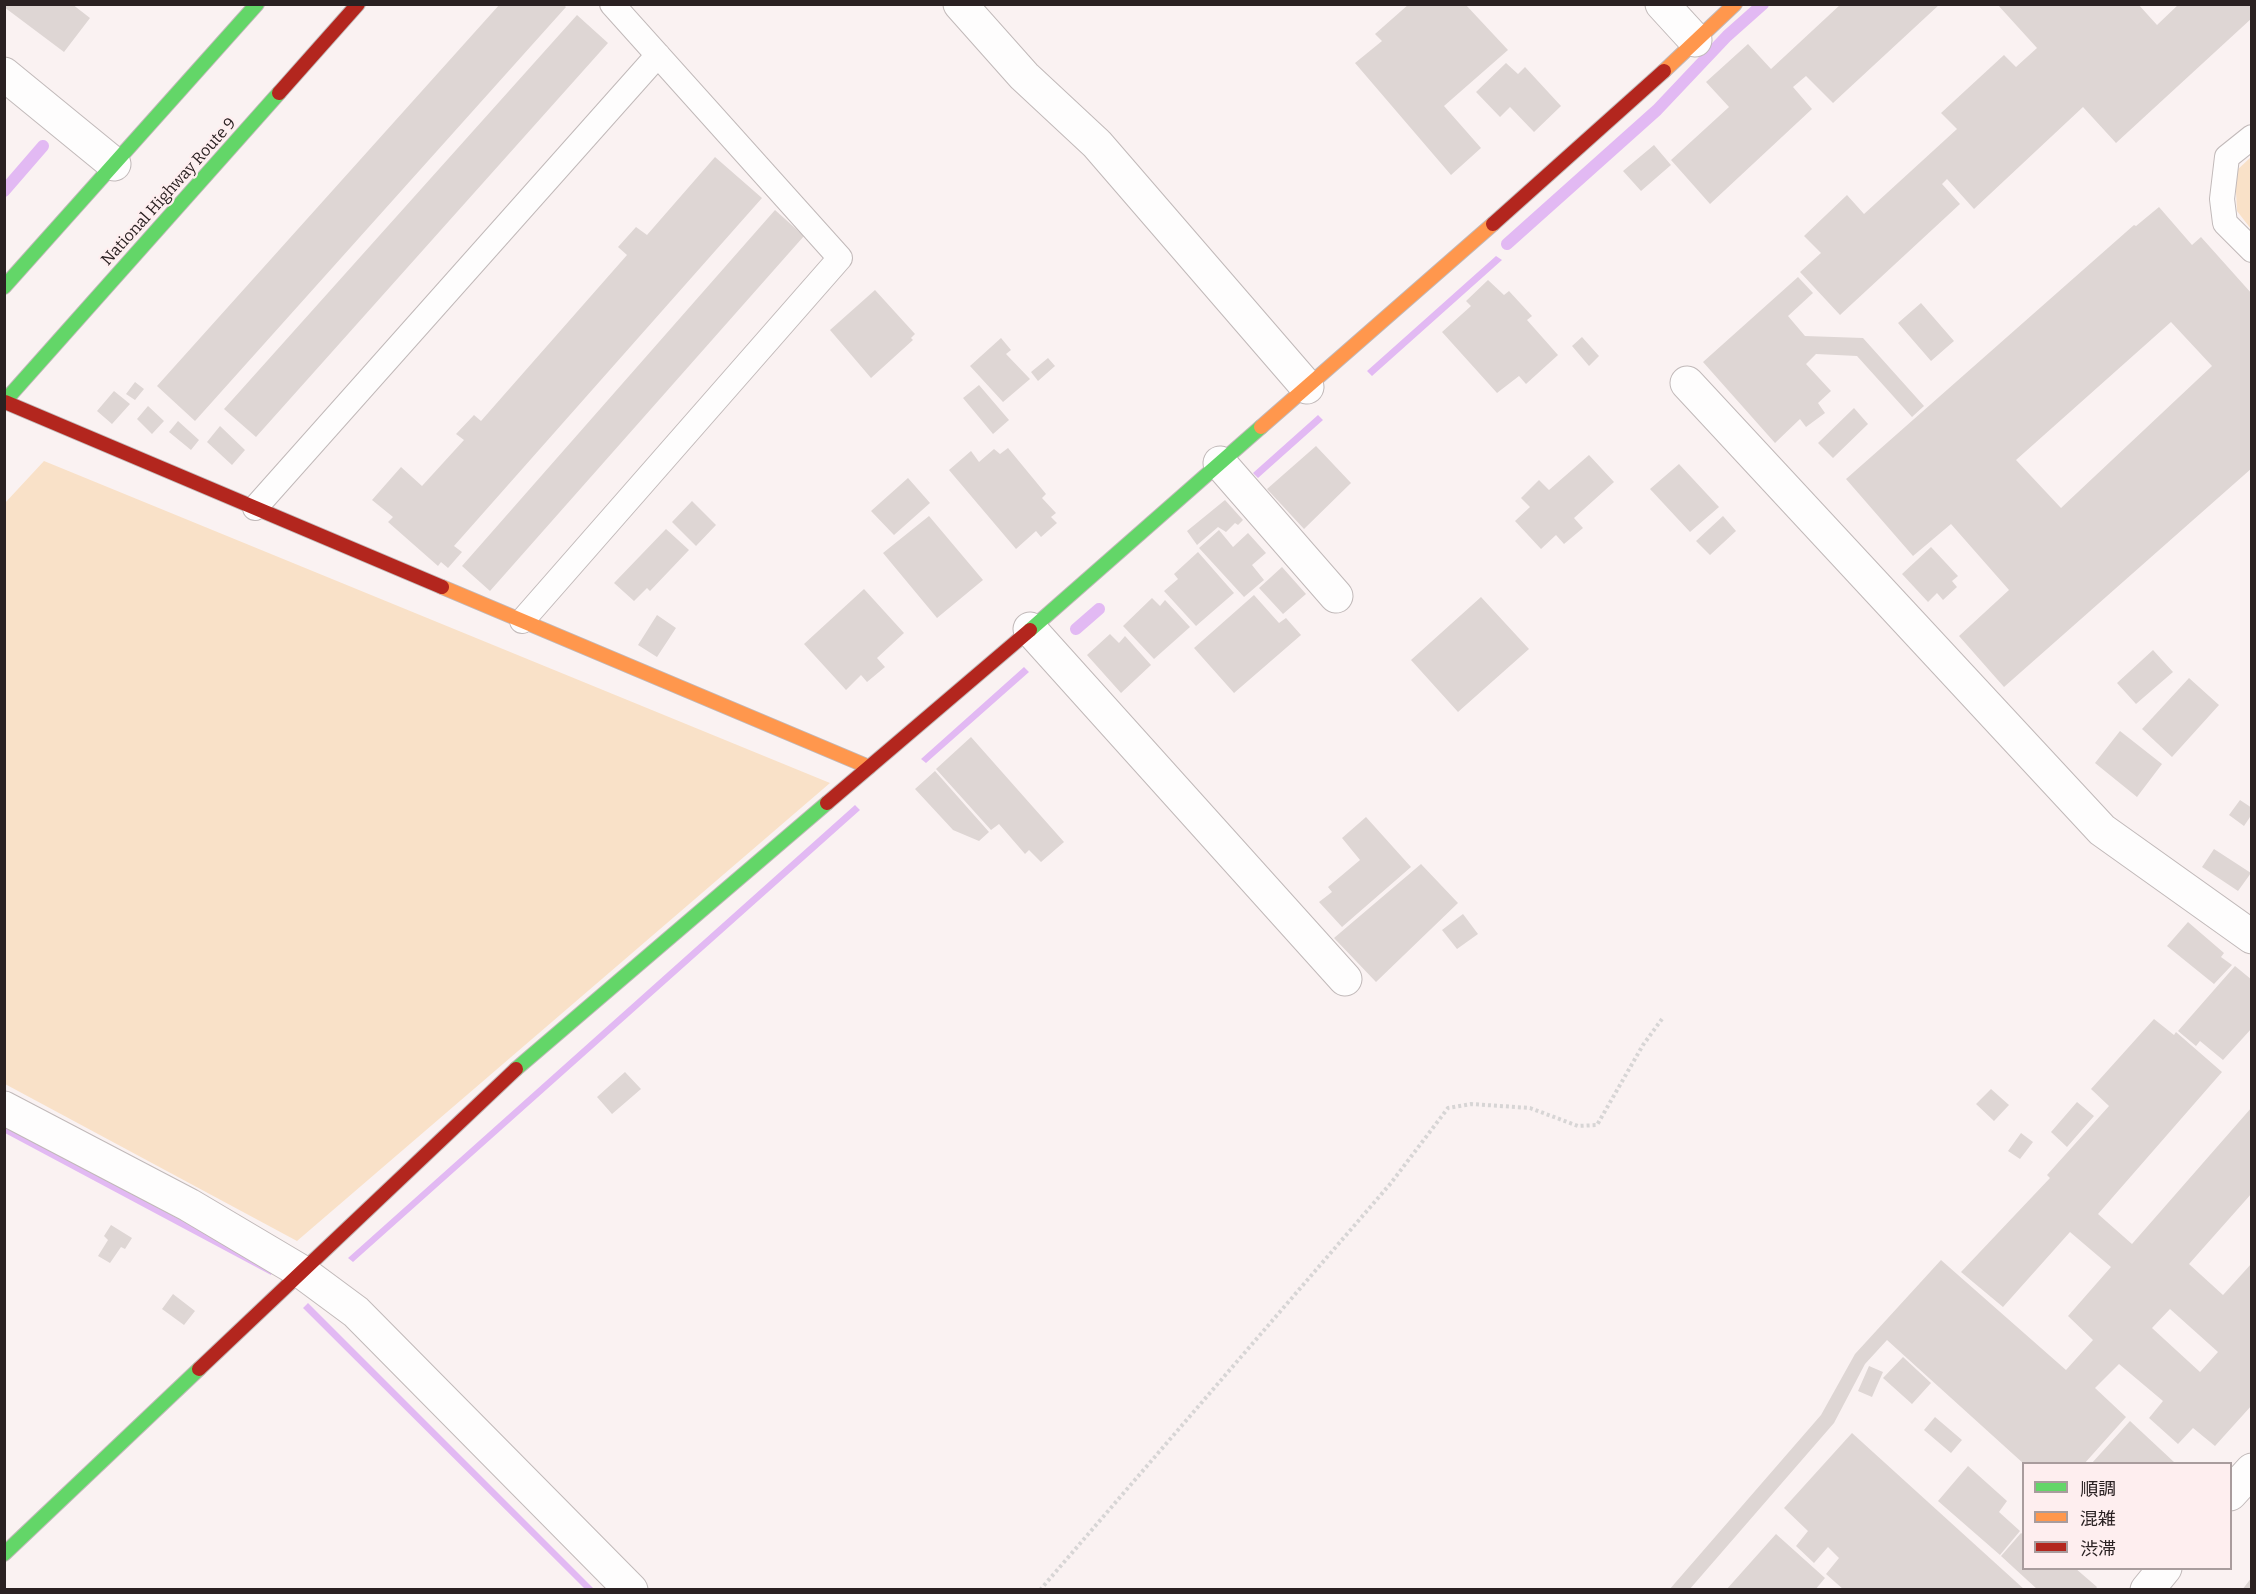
<!DOCTYPE html>
<meta charset="utf-8">
<style>
body{margin:0}
#map{position:relative;width:2256px;height:1594px;overflow:hidden;background:#faf2f2;font-family:Bitter,"Noto Sans JP",serif}
canvas{display:block}
.frame{position:absolute;inset:0;border:6px solid #2a2122;pointer-events:none}
.legend{position:absolute;left:2022px;top:1462px;width:210px;height:108px;box-sizing:border-box;background:#feeeef;border:2px solid #a99c9d;margin:0;padding:8px 10px;list-style:none;font-size:18px;color:#2a2122}
.legend li{display:flex;align-items:center;gap:12px;height:30px}
.legend b{width:30px;border:2px solid #a99c9d}
</style>
<div id="map">
<canvas width="2256" height="1594"></canvas>
<div class="frame"></div>
<ul class="legend">
<li><b style="height:8px;background:#63d668"></b>順調</li>
<li><b style="height:8px;background:#ff974d"></b>混雑</li>
<li><b style="height:8px;background:#b3261e"></b>渋滞</li>
</ul>
</div>
<script>
const ctx = document.querySelector('canvas').getContext('2d');
ctx.lineJoin = 'round';
function fill(path, color) { ctx.fillStyle = color; ctx.fill(path, 'evenodd'); }
function strokePath(path, color, width, dash) { ctx.strokeStyle = color; ctx.lineWidth = width; ctx.lineCap = dash ? 'butt' : 'round'; ctx.setLineDash(dash || []); ctx.stroke(path); }
function drawText(font, color, halo, rows, align = 'center') {
  ctx.font = font + ' Bitter,serif'; ctx.lineWidth = 4.5; ctx.setLineDash([]); ctx.textBaseline = 'middle'; ctx.strokeStyle = halo; ctx.fillStyle = color; for (const [text, x, y, turn = 0] of rows) {
    ctx.save(); ctx.translate(x, y); ctx.rotate((+turn || 0) * Math.PI / 180); ctx.textAlign = isNaN(turn) ? turn : align; if (halo) ctx.strokeText(text, 0, 0); ctx.fillText(text, 0, 0); ctx.restore();
  }
}
const green = new Path2D(`
 M2251,157V229L2237,211L2235,172Z
 M44,461L830,783L297,1241L5,1084L4,504Z`);
const water = new Path2D(`
 M1496,256L1502,260L1372,376L1367,371Z
 M1318,415L1323,420L1258,478L1253,473Z
 M1024,667L1029,672L926,763L921,759Z
 M855,805L860,810L353,1262L348,1258Z
 M4,1126L273,1269L271,1275L5,1133Z
 M308,1303L594,1589H585L303,1308Z`);
const stream = new Path2D(`
 M4,191L43,146
 M1507,244L1657,110L1727,36L1763,4
 M1076,629L1099,609`);
const building = new Path2D(`
 M4,4H72L90,18L64,52L4,7Z
 M500,4H563L566,7L195,421L157,386Z
 M1409,4H1465L1508,50L1444,106L1481,148L1451,175L1355,63L1382,41L1375,34Z
 M1841,4H1940L1833,103L1806,76L1793,87L1812,109L1710,204L1671,160L1729,107L1706,82L1748,44L1771,69Z
 M1997,4H2138L2157,25L2179,4H2252V18L2116,143L2083,107L1974,209L1947,179L1942,184L1960,204L1840,315L1800,272L1821,253L1804,236L1847,195L1864,214L1957,129L1941,113L2004,55L2016,67L2037,48Z
 M577,15L608,43L256,437L224,409Z
 M1506,63L1518,74L1525,67L1561,106L1534,132L1510,107L1500,117L1476,92Z
 M1654,145L1671,165L1641,191L1623,171Z
 M715,157L762,198L454,546L462,552L448,568L441,562L438,566L388,522L393,517L372,500L401,467L422,486L464,440L456,434L474,415L481,421L627,255L618,247L636,227L647,235Z
 M2159,207L2192,245L2201,237L2252,294V468L2004,687L1959,636L2009,590L1951,524L1913,556L1846,479L2134,225L2136,226ZM2171,322L2212,366L2061,508L2016,460Z
 M775,210L804,236L490,591L462,566Z
 M1798,277L1813,293L1788,316L1805,336L1863,338L1924,406L1912,417L1857,356L1816,354L1806,364L1831,391L1818,403L1825,413L1806,427L1800,419L1775,443L1703,362Z
 M1488,280L1504,295L1509,291L1532,316L1527,320L1558,355L1526,384L1519,376L1497,393L1442,332L1471,306L1466,301Z
 M875,290L915,334L911,338L913,340L871,378L830,330Z
 M1921,303L1954,341L1931,361L1898,323Z
 M1582,337L1599,356L1589,366L1572,346Z
 M1001,338L1011,350L1006,354L1030,379L1003,402L970,366Z
 M1048,358L1055,366L1038,381L1031,372Z
 M135,382L144,389L135,400L126,394Z
 M979,385L1009,420L993,434L963,398Z
 M114,391L130,404L112,424L97,411Z
 M148,406L164,421L152,434L137,419Z
 M1854,408L1868,424L1833,458L1818,443Z
 M178,421L199,440L191,450L169,432Z
 M220,426L245,450L232,465L207,442Z
 M1316,446L1351,483L1304,529L1267,489Z
 M1008,448L1046,494L1042,498L1056,513L1051,517L1057,523L1041,537L1036,531L1016,549L949,470L971,451L979,462L994,449L1000,454Z
 M1589,455L1614,482L1574,518L1583,528L1564,544L1556,535L1541,549L1515,521L1530,507L1521,498L1539,480L1549,490Z
 M1679,464L1719,507L1690,532L1650,489Z
 M908,478L930,503L894,535L871,511Z
 M1225,500L1243,520L1238,525L1235,523L1226,532L1218,527L1197,545L1187,531Z
 M692,501L716,525L696,546L672,522Z
 M929,516L983,580L937,618L883,553Z
 M1723,516L1736,531L1710,555L1696,541Z
 M666,529L689,550L650,591L647,588L634,601L614,583Z
 M1219,530L1233,547L1248,533L1266,553L1252,565L1264,580L1244,597L1199,548Z
 M1931,547L1958,576L1952,581L1957,587L1943,600L1937,593L1928,602L1902,574Z
 M1198,552L1234,593L1196,626L1164,591L1178,579L1174,574Z
 M1282,567L1306,594L1283,614L1259,588Z
 M864,589L904,633L877,658L885,667L867,682L861,675L846,690L804,644Z
 M1254,595L1279,623L1286,618L1301,635L1234,693L1194,648Z
 M1481,597L1529,649L1458,712L1411,660Z
 M1152,598L1160,606L1165,600L1190,627L1154,659L1123,626Z
 M657,615L676,628L657,657L638,645Z
 M1110,634L1119,643L1125,636L1151,665L1121,693L1087,655Z
 M2153,650L2173,672L2136,704L2117,683Z
 M2189,678L2219,705L2172,757L2142,729Z
 M2120,731L2162,764L2137,797L2095,763Z
 M971,737L1064,842L1041,862L1029,850L1025,854L999,824L991,830L936,769Z
 M935,771L989,832L979,841L953,830L915,789Z
 M2240,800L2252,808V814L2244,826L2229,815Z
 M1366,817L1411,867L1342,927L1319,902L1332,892L1328,887L1360,860L1342,838Z
 M2214,849L2251,873L2238,891L2202,867Z
 M1421,864L1458,903L1376,982L1334,938Z
 M1463,914L1478,934L1457,949L1442,930Z
 M2188,922L2224,953L2221,957L2232,965L2214,984L2167,946Z
 M2235,966L2252,980V1028L2223,1060L2200,1041L2196,1046L2178,1031Z
 M2154,1019L2174,1035L2176,1032L2222,1072L2098,1214L2132,1244L2252,1107V1193L2189,1264L2223,1295L2252,1263V1405L2215,1446L2193,1428L2178,1444L2149,1418L2163,1401L2119,1364L2095,1388L2126,1417L2084,1464H2024L1887,1340L1865,1364L1834,1423L1689,1590H1669L1821,1415L1855,1354L1941,1260L2066,1370L2093,1340L2068,1316L2111,1267L2070,1232L2003,1307L1961,1272L2050,1178L2047,1175L2109,1106L2091,1089ZM2170,1309L2218,1352L2200,1372L2152,1328Z
 M625,1072L641,1089L612,1114L597,1097Z
 M1991,1089L2009,1105L1994,1121L1976,1104Z
 M2077,1102L2094,1116L2067,1147L2051,1132Z
 M2021,1133L2033,1142L2020,1159L2008,1151Z
 M111,1225L132,1238L125,1249L121,1247L110,1263L98,1256L108,1240L104,1236Z
 M173,1294L195,1311L184,1325L162,1309Z
 M1903,1357L1931,1383L1912,1404L1883,1378Z
 M1869,1366L1883,1372L1872,1397L1858,1391Z
 M1935,1417L1962,1440L1951,1453L1924,1430Z
 M2130,1421L2174,1462L2173,1464H2091Z
 M1852,1433L2025,1590H1844L1826,1574L1839,1558L1828,1547L1814,1563L1796,1546L1808,1531L1784,1508Z
 M1968,1466L2007,1501L1999,1512L2020,1531L2000,1555L1938,1501Z
 M2021,1533L2024,1535V1568H2075L2097,1587L2095,1590H2038L2001,1556Z
 M1776,1534L1825,1578L1815,1590H1726Z
 M2252,1577V1590H2242Z`);
const path = new Path2D(`
 M1040,1590L1391,1183L1448,1108L1471,1104L1530,1108L1578,1126L1597,1125L1643,1045L1662,1019`);
const lane = new Path2D(`
 M2252,137L2227,157L2222,199L2225,223L2252,250
 M255,508L658,55
 M522,621L840,258L612,4`);
const street = new Path2D(`
 M960,4L1024,76L1097,144L1307,387
 M1662,4L1695,40
 M4,74L114,164
 M1687,383L2102,830L2252,937
 M1220,463L1336,596
 M1030,629L1345,979
 M4,1108L189,1205L302,1272L356,1312L631,1590
 M2230,1494L2252,1470
 M2147,1590L2165,1568`);
const fast = new Path2D(`
 M4,287L257,4
 M4,402L279,93
 M1030,630L1261,427
 M516,1069L827,803
 M4,1554L199,1369`);
const slow = new Path2D(`
 M1664,71L1735,4
 M1261,427L1493,224
 M442,587L869,767`);
const jam = new Path2D(`
 M279,93L358,4
 M1493,224L1664,71
 M5,402L442,587
 M827,803L1030,630
 M199,1369L516,1069`);
const streetNames = [
 ["National Highway Route 9",169,192,-48]
];
fill(green, '#f9e1c8');
fill(water, '#e2b9f3');
strokePath(stream, '#e2b9f3', 12);
fill(building, '#ded6d4');
strokePath(lane, '#c1b9b9', 26);
strokePath(street, '#c1b9b9', 35);
strokePath(fast, '#c1b9b9', 16);
strokePath(slow, '#c1b9b9', 16);
strokePath(jam, '#c1b9b9', 16);
strokePath(path, '#d7d5d5', 4, [3, 3]);
strokePath(lane, '#fefdfd', 24);
strokePath(street, '#fefdfd', 33);
strokePath(fast, '#63d668', 14);
strokePath(slow, '#ff974d', 14);
strokePath(jam, '#b3261e', 14);
drawText('16px', '#2a2122', '#feeeef', streetNames);
</script>
